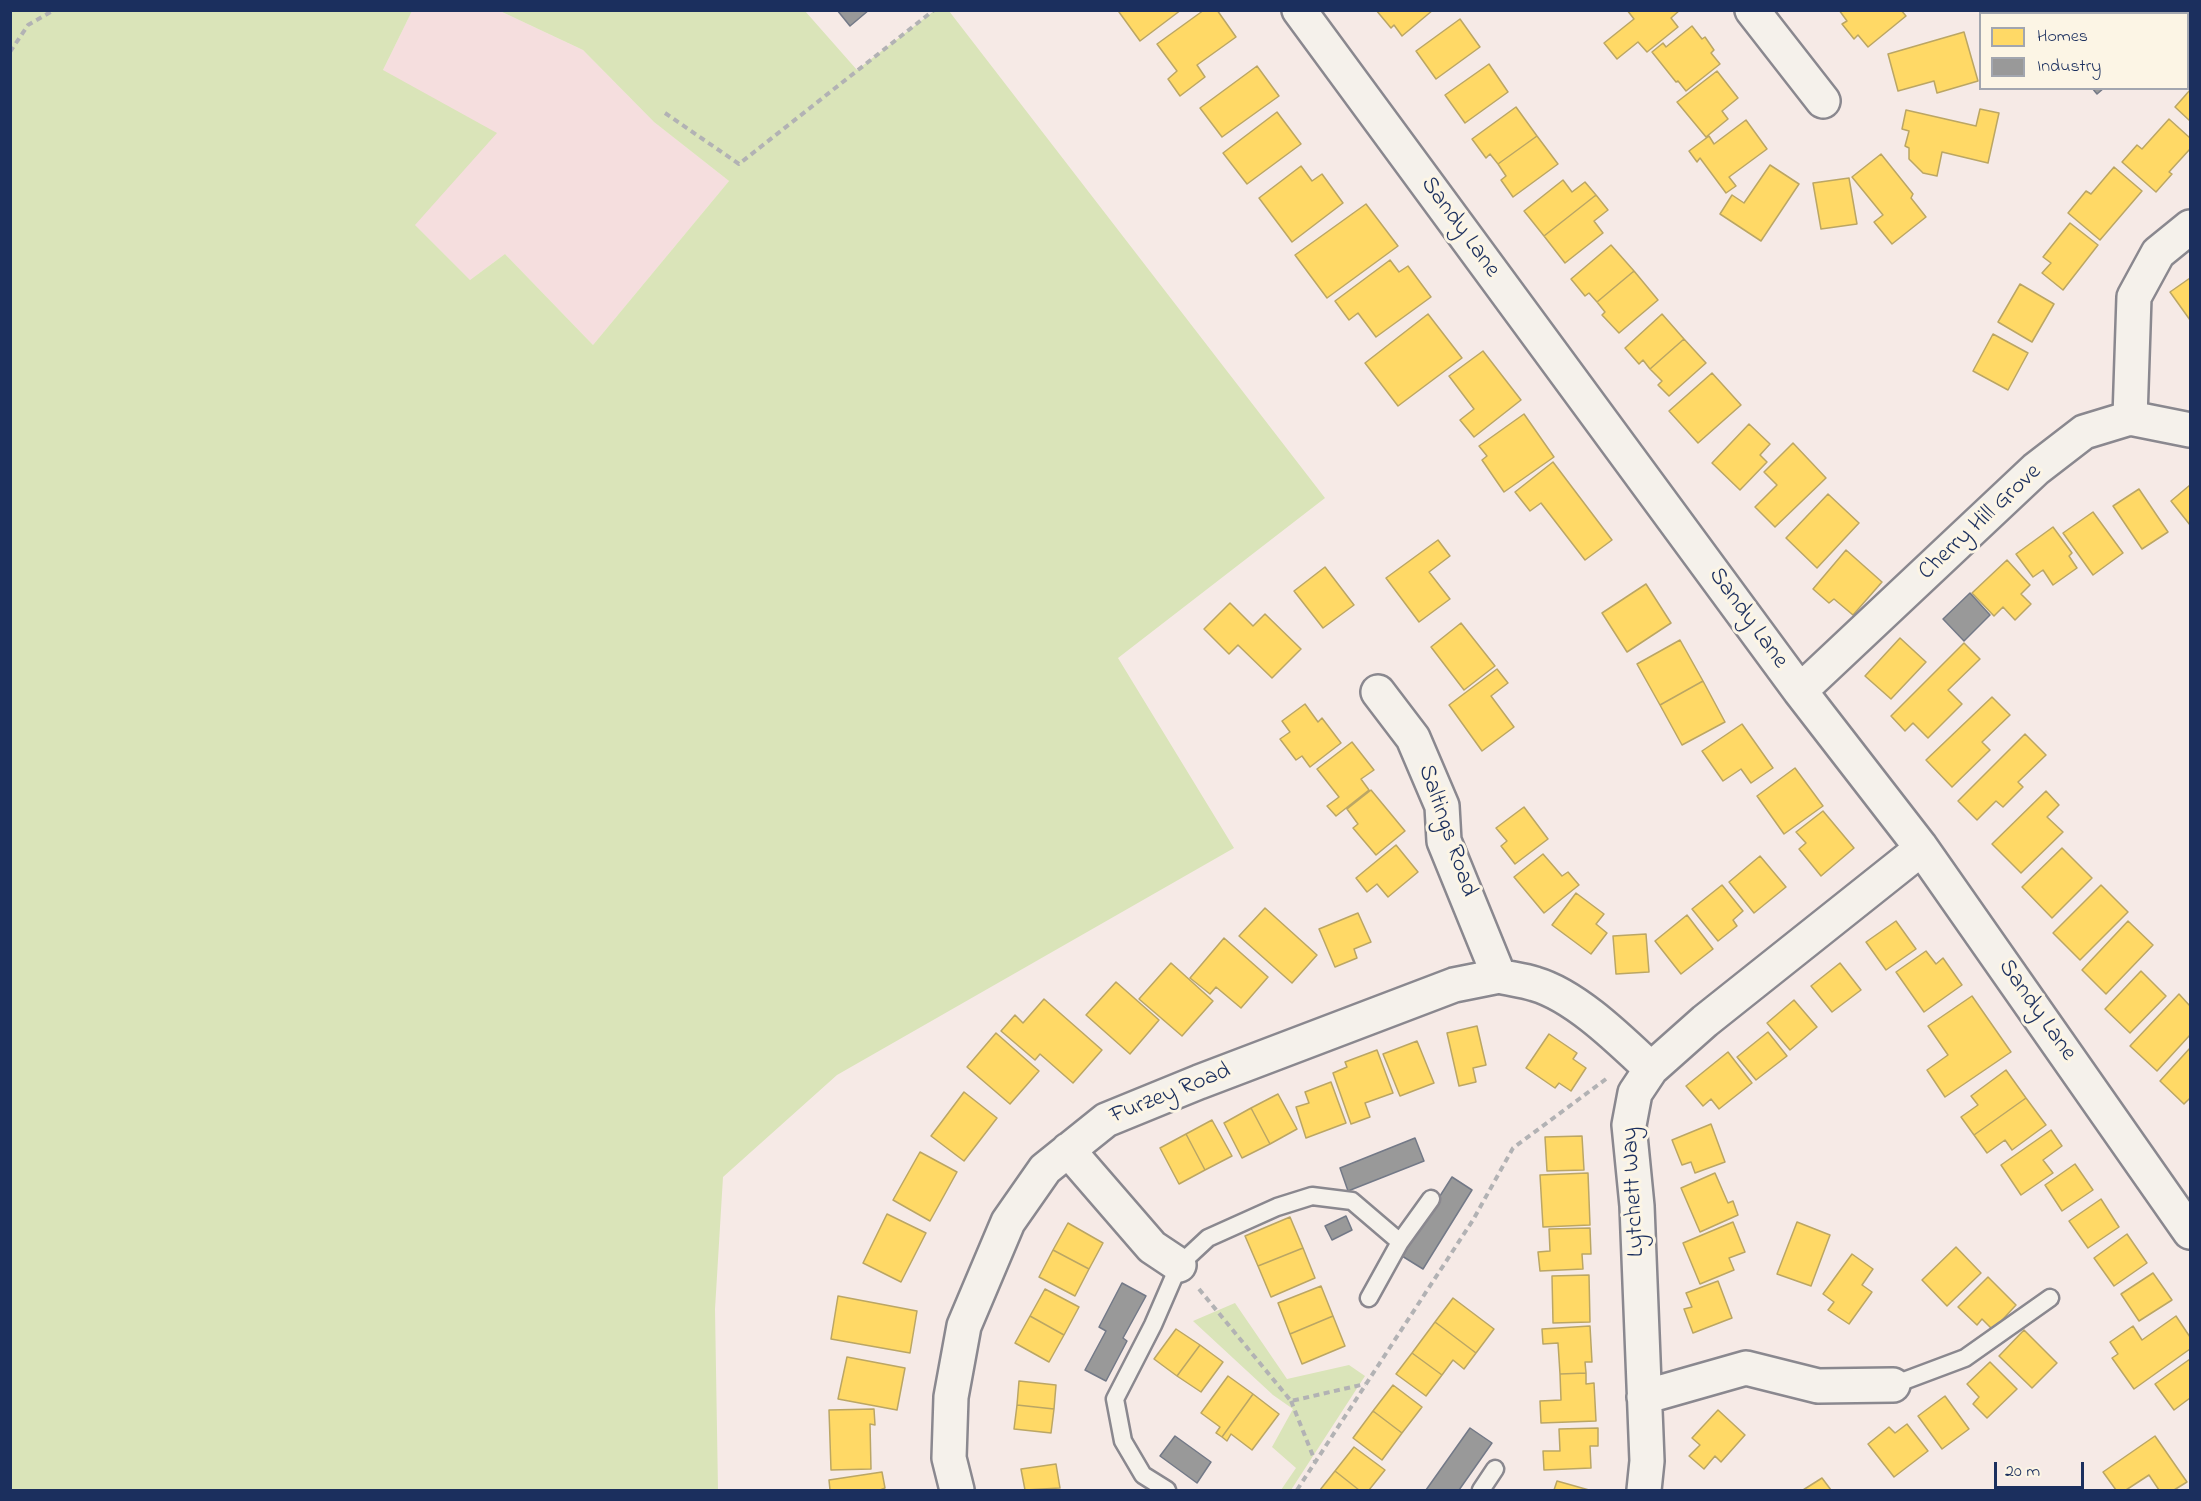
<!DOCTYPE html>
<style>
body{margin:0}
#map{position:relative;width:2201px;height:1501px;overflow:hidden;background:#f6eae6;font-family:"Indie Flower",sans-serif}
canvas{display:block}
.frame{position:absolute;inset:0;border:12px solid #1b2f5e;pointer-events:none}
.legend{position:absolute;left:1979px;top:12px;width:210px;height:78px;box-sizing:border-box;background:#fcf5e5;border:2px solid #a2a6af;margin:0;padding:8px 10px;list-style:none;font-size:18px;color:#1b2f5e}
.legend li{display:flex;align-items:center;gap:12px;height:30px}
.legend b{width:30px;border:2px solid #a2a6af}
.scale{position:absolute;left:1994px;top:1462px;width:90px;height:27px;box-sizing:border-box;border:3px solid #1b2f5e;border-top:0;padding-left:8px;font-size:18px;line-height:21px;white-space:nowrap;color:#1b2f5e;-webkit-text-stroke:4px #fcf5e5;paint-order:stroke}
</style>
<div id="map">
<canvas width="2201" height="1501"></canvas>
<div class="frame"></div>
<ul class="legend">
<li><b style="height:16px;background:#ffd966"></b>Homes</li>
<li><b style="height:16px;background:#999"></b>Industry</li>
</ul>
<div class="scale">20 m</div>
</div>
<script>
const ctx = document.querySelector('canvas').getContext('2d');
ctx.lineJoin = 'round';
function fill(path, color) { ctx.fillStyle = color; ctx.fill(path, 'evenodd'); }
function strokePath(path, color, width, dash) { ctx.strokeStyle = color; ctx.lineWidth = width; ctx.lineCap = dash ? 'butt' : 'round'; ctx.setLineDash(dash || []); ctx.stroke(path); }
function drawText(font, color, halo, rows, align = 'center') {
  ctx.font = font + ' "Indie Flower",sans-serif'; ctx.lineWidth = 6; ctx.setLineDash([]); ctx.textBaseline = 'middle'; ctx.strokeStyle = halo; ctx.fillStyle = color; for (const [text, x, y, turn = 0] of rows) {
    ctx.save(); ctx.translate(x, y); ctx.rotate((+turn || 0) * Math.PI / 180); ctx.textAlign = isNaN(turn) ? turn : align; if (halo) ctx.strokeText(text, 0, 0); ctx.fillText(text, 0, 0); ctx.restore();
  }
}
const built = new Path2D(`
 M412,11H500L583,50L654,122L729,181L593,345L505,254L470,280L415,225L383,70Z`);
const green = new Path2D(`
 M10,11H412L383,70L497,133L415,225L470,280L505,254L593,345L729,181L654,122L583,50L500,11H805L857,70L934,11H949L1325,498L1118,658L1234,848L837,1075L723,1177L715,1309L718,1490H11Z
 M1235,1303L1287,1379L1349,1365L1365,1376L1291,1490H1281L1296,1468L1272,1447L1293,1409L1273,1395L1193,1321Z`);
const homes = new Path2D(`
 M1122,10H1181L1140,41L1119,12Z
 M1204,10H1217L1236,37L1197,65L1205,77L1180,96L1168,79L1177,71L1157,44Z
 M1376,10H1433L1402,36L1394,25L1391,28Z
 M1627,10H1680L1671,18L1678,27L1647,52L1638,42L1617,59L1604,43L1634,19Z
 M1839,10H1901L1906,16L1868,47L1858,35L1854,39L1842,24L1847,21Z
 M2072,10H2122L2124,14H2068Z
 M2124,10H2150L2146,14H2127Z
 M1460,19L1480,47L1436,79L1416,51Z
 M1692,26L1702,39L1705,37L1714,50L1711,53L1720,64L1686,91L1678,81L1676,82L1652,52L1663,43L1666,47Z
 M1964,32L1978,81L1937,93L1934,81L1898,91L1888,54Z
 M1489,64L1508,92L1465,123L1445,95Z
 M1257,66L1279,96L1222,137L1200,108Z
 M1717,71L1738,98L1722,111L1728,119L1706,137L1677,102Z
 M2190,90V121L2175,107Z
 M1516,107L1537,136L1498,164L1490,154L1486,158L1472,139Z
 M1980,109L1999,113L1988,163L1942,152L1937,176L1923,173L1909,159V148L1905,146L1909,131L1902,129L1906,110L1976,126Z
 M1277,112L1301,144L1247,184L1223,153Z
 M2169,119L2190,138V149L2169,172L2172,174L2156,192L2122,162L2137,145L2142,149Z
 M1746,120L1767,149L1729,177L1736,186L1726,193L1700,158L1697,162L1689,151L1709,136L1714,144Z
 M1537,136L1558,164L1513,197L1501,180L1506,176L1498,164Z
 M1881,154L1913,194L1911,198L1926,217L1892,244L1874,222L1883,215L1852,177Z
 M1770,165L1799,184L1761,241L1720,214L1732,195L1744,203Z
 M1301,166L1312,181L1322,174L1343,203L1292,242L1259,198Z
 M2114,167L2142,191L2100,240L2068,213L2086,191L2091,194Z
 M1849,178L1857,224L1821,229L1813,183Z
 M1563,180L1572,192L1585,182L1596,195L1544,236L1524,211Z
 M1596,195L1608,210L1594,221L1603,233L1565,263L1544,236Z
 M1366,204L1398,246L1327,298L1295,255Z
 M2070,223L2098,245L2063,290L2042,273L2051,263L2043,257Z
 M1611,245L1634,271L1597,302L1589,293L1585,296L1571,279Z
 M1390,260L1399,272L1408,266L1431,297L1376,337L1358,313L1349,320L1335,301Z
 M1634,271L1658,300L1619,333L1602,315L1605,312L1597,302Z
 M2190,278V320L2170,292Z
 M2020,284L2054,304L2032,342L1998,322Z
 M1428,314L1462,358L1398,406L1365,363Z
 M1662,314L1684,339L1650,369L1643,360L1639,364L1625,348Z
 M1993,334L2028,353L2008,390L1973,371Z
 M1684,339L1706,363L1669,396L1658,385L1662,381L1650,369Z
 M1483,351L1521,400L1474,437L1460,420L1474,409L1449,376Z
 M1712,373L1741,405L1698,443L1669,411Z
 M1524,414L1554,457L1504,492L1482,460L1487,456L1479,446Z
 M1749,424L1770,444L1760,455L1767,462L1740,490L1712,463Z
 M1793,443L1826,478L1775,527L1755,507L1777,485L1764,472Z
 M1553,462L1612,540L1585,560L1541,503L1530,511L1515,492Z
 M2190,485V525L2171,501Z
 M2139,489L2168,532L2142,549L2113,506Z
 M1828,494L1859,523L1817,568L1786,538Z
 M2093,512L2123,553L2093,575L2063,533Z
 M2053,527L2072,553L2069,556L2077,568L2053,585L2043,570L2033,577L2016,554Z
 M1438,540L1450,556L1429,572L1450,599L1419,622L1386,578Z
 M1846,550L1882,582L1853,615L1834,599L1829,603L1813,589Z
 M2007,560L2030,585L2021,594L2031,604L2015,620L2003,607L1994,616L1972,593Z
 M1325,567L1354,605L1323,628L1294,591Z
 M1646,584L1671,623L1627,652L1602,613Z
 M1230,603L1253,626L1265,614L1301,649L1272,678L1238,645L1229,654L1204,629Z
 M1461,623L1495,666L1464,690L1431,647Z
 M1900,638L1926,662L1891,699L1865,676Z
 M1680,640L1703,681L1660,705L1637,664Z
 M1964,643L1980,659L1948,690L1962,704L1928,738L1913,723L1905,731L1891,716Z
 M1497,669L1508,683L1491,696L1514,727L1482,751L1449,705Z
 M1703,681L1725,722L1682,745L1660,705Z
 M1992,697L2010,715L1982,742L1990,750L1952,787L1926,760Z
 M1305,704L1318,722L1322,718L1341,743L1310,767L1302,756L1296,760L1280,739L1290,732L1282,721Z
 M1742,724L1773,768L1751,783L1741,769L1723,781L1702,751Z
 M2025,734L2046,755L2018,782L2023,787L2003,807L1996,801L1977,820L1958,801Z
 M1352,742L1374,770L1361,779L1369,790L1336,816L1327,806L1339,797L1317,769Z
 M1795,768L1823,806L1784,834L1757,796Z
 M1371,790L1405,831L1376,855L1353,828L1358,824L1347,809Z
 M2046,791L2059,805L2047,817L2063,832L2021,873L1992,844Z
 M1524,807L1548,839L1515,864L1501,846L1507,841L1496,828Z
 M1823,811L1854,848L1821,876L1799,849L1806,843L1796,832Z
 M1396,845L1418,872L1388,897L1377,884L1367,892L1356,878Z
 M2062,848L2092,878L2052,918L2022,887Z
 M1543,854L1562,876L1568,872L1579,885L1544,913L1514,877Z
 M1760,856L1786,887L1754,913L1729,882Z
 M1722,885L1743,911L1733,920L1737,926L1718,941L1692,909Z
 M2101,885L2128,912L2080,960L2053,933Z
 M1576,893L1604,914L1596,924L1607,933L1591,954L1552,925Z
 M1265,908L1317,955L1292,983L1239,936Z
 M1358,913L1371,942L1354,949L1357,958L1335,967L1319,929Z
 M1687,915L1713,949L1681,974L1655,941Z
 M1896,921L1916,949L1886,970L1866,942Z
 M2128,921L2153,945L2106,994L2082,970Z
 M1646,934L1649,972L1616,974L1613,936Z
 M1224,938L1268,977L1241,1008L1216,987L1210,994L1190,978Z
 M1926,951L1936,964L1943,958L1962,985L1924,1012L1896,972Z
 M1171,963L1213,1001L1182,1036L1139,999Z
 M1840,963L1861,990L1832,1012L1811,986Z
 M2141,971L2166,996L2130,1033L2105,1009Z
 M1116,982L1159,1020L1130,1054L1086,1015Z
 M2179,994L2190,1006V1035L2157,1071L2130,1046Z
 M1972,996L2011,1052L1945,1097L1927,1070L1948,1055L1928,1026Z
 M1044,999L1102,1050L1073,1083L1040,1054L1035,1060L1001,1031L1015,1015L1023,1023Z
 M1794,1000L1817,1027L1790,1050L1767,1023Z
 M1477,1026L1486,1065L1473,1068L1476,1082L1459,1086L1447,1033Z
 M1768,1032L1787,1056L1756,1080L1737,1057Z
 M996,1033L1039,1071L1010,1104L967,1067Z
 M1549,1034L1577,1053L1573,1059L1586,1068L1571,1091L1559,1083L1555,1088L1526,1068Z
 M1417,1041L1434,1083L1400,1096L1383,1054Z
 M2190,1048V1098L2184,1104L2160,1081Z
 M1377,1050L1393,1093L1365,1103L1370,1117L1351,1124L1333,1073L1347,1067L1345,1062Z
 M1728,1052L1752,1083L1719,1109L1711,1099L1703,1106L1686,1086Z
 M2006,1070L2026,1098L1974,1135L1961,1117L1978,1105L1971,1096Z
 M1331,1082L1346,1123L1306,1138L1296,1107L1309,1103L1305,1092Z
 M964,1092L997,1118L964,1161L931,1136Z
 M1278,1094L1297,1129L1270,1144L1251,1108Z
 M2026,1098L2046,1125L2012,1150L2005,1140L1987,1153L1974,1135Z
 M1251,1108L1270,1144L1242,1158L1224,1123Z
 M1212,1120L1232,1156L1205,1170L1186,1134Z
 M1711,1124L1725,1162L1695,1173L1691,1162L1682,1165L1672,1140Z
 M2051,1130L2062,1146L2043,1160L2053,1173L2021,1195L2001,1165Z
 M1186,1134L1205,1170L1179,1184L1160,1148Z
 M1582,1136L1584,1170L1547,1171L1545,1137Z
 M920,1152L957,1172L930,1221L893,1200Z
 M2075,1164L2093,1190L2062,1211L2045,1185Z
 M1588,1173L1590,1225L1543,1227L1540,1175Z
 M1715,1173L1728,1203L1733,1201L1738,1215L1700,1232L1681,1188Z
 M2101,1199L2119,1227L2088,1248L2069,1221Z
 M887,1214L926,1233L901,1282L863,1263Z
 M1290,1217L1303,1248L1258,1266L1245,1236Z
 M1733,1222L1745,1252L1729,1258L1734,1270L1700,1284L1683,1243Z
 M1797,1222L1830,1235L1811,1286L1777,1274Z
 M1068,1223L1103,1243L1089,1269L1053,1250Z
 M1590,1228L1591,1254H1582L1583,1269L1540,1271L1538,1252L1550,1251L1549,1229Z
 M2127,1234L2147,1263L2114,1286L2094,1258Z
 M1956,1247L1981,1273L1947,1306L1922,1280Z
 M1303,1248L1315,1278L1271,1297L1258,1266Z
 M1053,1250L1089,1269L1075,1296L1039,1277Z
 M1852,1254L1873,1269L1862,1285L1872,1292L1849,1324L1828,1310L1834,1302L1823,1294Z
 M2153,1273L2172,1300L2139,1321L2121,1294Z
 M1589,1275L1590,1322L1553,1323L1552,1276Z
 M1988,1277L2016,1305L1993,1330L1982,1319L1977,1325L1958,1307Z
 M1718,1281L1732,1318L1693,1333L1684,1309L1692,1307L1686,1293Z
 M1321,1286L1333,1316L1290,1334L1278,1303Z
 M1045,1289L1079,1307L1064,1335L1030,1316Z
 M838,1296L917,1311L910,1353L831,1339Z
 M1453,1298L1494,1329L1476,1353L1435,1322Z
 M1030,1316L1064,1335L1049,1362L1015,1343Z
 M1333,1316L1345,1346L1302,1364L1290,1334Z
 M2176,1316L2190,1337V1349L2134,1389L2112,1358L2118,1354L2110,1342L2133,1326L2142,1340Z
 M1435,1322L1476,1353L1464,1369L1453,1360L1442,1375L1412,1353Z
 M1590,1326L1592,1362H1585L1586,1373L1560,1374L1558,1343L1543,1344L1542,1329Z
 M1176,1329L1200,1345L1177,1376L1154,1359Z
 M2024,1330L2057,1363L2032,1388L1999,1356Z
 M1200,1345L1223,1362L1201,1392L1177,1376Z
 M1412,1353L1442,1375L1426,1396L1396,1374Z
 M847,1357L905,1368L897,1410L838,1399Z
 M2190,1359V1398L2174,1410L2155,1384Z
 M1990,1362L2017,1389L1987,1418L1973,1404L1979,1397L1967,1384Z
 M1586,1373V1384L1594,1383L1596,1421L1541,1423L1540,1401L1561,1400L1560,1374Z
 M1228,1376L1253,1394L1222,1437L1216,1433L1220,1427L1201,1413Z
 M1019,1381L1056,1385L1054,1409L1017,1405Z
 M1393,1385L1422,1407L1402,1433L1373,1411Z
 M1253,1394L1279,1414L1252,1450L1231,1434L1227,1441L1222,1437Z
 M1945,1396L1969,1429L1942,1449L1918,1416Z
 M1017,1405L1054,1409L1051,1433L1014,1429Z
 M874,1409L875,1425L870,1424L871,1469L831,1470L829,1410Z
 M1718,1410L1745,1435L1721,1462L1715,1456L1704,1469L1689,1456L1700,1445L1692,1438Z
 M1373,1411L1402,1433L1382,1460L1353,1438Z
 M1907,1424L1928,1451L1894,1477L1868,1444L1889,1427L1895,1433Z
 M1598,1428V1446H1590L1591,1468L1544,1470L1543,1451H1560L1559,1429Z
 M2155,1436L2187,1482L2174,1490H2159L2149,1475L2126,1490H2116L2103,1472Z
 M1354,1447L1385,1470L1369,1490H1359L1335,1471Z
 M1056,1464L1060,1488L1025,1490L1021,1469Z
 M1335,1471L1359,1490H1320Z
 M882,1472L885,1488L880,1490H830L829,1480Z
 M1822,1478L1831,1490H1803Z
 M1557,1481L1589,1490H1554Z`);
const industry = new Path2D(`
 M837,10H869L850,26Z
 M2092,88H2104L2097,94Z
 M1970,593L1990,615L1964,641L1943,619Z
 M1415,1138L1424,1161L1348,1191L1340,1168Z
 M1452,1177L1472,1190L1423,1269L1402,1256Z
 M1346,1216L1352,1230L1332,1240L1325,1226Z
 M1122,1283L1146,1296L1123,1338L1127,1341L1106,1381L1085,1370L1106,1331L1099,1327Z
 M1470,1428L1492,1443L1459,1490H1426Z
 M1175,1436L1211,1462L1197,1483L1160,1456Z`);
const path = new Path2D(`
 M10,52L28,25L54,10
 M665,113L739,164L934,10
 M1199,1289L1291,1401L1365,1384
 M1291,1401L1315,1461
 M1297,1490L1473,1220L1513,1148L1606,1079`);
const lane = new Path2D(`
 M1369,1298L1400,1242L1431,1199
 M1893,1385L1965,1358L2050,1298
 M1167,1490L1143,1475L1123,1441L1115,1399L1153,1325L1179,1265L1208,1238L1277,1207L1312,1196L1352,1201L1400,1242
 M1481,1490L1495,1469`);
const street = new Path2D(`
 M1299,10L1800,691L1920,846L2190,1232
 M1752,10L1823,101
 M2046,14L2049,10
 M2130,418L2134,297L2158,253L2190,227
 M1800,691L2036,469L2084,432L2130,418L2190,430
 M1378,692L1413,738L1442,806L1444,841L1499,976C1511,979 1523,980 1535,984C1576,996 1620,1040 1651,1069
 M1068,1150L1152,1247L1179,1265
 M1644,1397L1746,1368L1818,1386L1893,1385
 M957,1490L949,1458L951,1397L964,1326L1008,1222L1045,1169L1106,1120L1199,1082L1454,985L1499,976
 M1644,1490L1647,1461L1637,1206L1629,1125L1635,1093L1651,1069L1705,1021L1911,857L1920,846`);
const streetNames = [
 ["Sandy Lane",1459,228,54],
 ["Cherry Hill Grove",1981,523,-43],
 ["Sandy Lane",1747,619,54],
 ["Saltings Road",1446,831,71],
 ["Sandy Lane",2036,1011,55],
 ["Furzey Road",1171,1095,-22],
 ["Lytchett Way",1635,1192,-93]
];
fill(built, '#f5dede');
fill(green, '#dae4b9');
fill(homes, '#ffd966');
strokePath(homes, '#bba664', 1.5);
fill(industry, '#999');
strokePath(industry, '#737987', 1.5);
strokePath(lane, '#8a888f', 21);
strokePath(street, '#8a888f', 38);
strokePath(path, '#b2b2b4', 4, [6, 4.5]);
strokePath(lane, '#f5f1eb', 16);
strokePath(street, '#f5f1eb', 33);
drawText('24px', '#1b2f5e', '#fcf5e5', streetNames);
</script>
